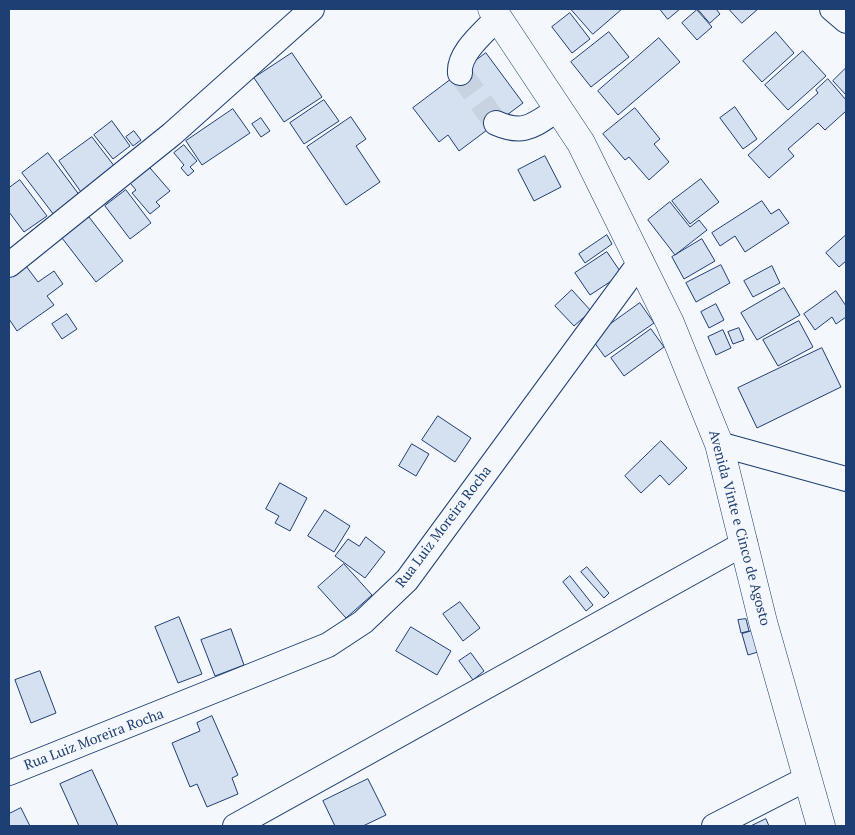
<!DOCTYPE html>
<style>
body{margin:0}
#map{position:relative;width:855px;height:835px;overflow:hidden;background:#f4f7fb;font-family:"PT Serif",serif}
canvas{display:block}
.frame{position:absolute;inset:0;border:10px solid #1d3f73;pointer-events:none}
</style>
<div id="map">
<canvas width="855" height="835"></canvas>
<div class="frame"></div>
</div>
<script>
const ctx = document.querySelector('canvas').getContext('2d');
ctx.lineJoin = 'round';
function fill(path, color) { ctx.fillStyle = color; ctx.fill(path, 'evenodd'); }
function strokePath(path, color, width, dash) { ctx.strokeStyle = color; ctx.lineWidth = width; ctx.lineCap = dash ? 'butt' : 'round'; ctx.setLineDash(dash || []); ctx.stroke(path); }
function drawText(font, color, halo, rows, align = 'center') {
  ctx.font = font + ' "PT Serif",serif'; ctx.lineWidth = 4; ctx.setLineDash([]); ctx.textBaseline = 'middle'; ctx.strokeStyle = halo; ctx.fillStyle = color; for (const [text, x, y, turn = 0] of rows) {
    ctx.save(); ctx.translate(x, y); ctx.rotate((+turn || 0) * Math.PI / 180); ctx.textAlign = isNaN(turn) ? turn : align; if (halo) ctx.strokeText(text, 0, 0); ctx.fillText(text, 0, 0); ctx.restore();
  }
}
const building = new Path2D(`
 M571,9H622L593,34Z
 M660,9H680L668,19Z
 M698,9H716L720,14L710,23Z
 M729,9H758L742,23Z
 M697,10L712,27L697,40L682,23Z
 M570,13L590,39L572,53L552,27Z
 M609,32L629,57L591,87L571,62Z
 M776,32L794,53L762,82L743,61Z
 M659,38L680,62L618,115L598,91Z
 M803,51L826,76L788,110L765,85Z
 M292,53L322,97L284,122L254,78Z
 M486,53L523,103L459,151L448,135L439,142L413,108Z
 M846,68V95L833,81Z
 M828,79L846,100V111L825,130L818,123L788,149L794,156L769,178L748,155L818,93L816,90Z
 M324,100L339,121L304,144L290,123Z
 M735,107L757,139L743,149L720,118Z
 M635,108L660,139L654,144L669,162L649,180L629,157L625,160L603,134Z
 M233,109L250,133L202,165L186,141Z
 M351,117L366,139L356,146L380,182L346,205L307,147Z
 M261,118L270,131L261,137L252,124Z
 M112,121L130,146L113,159L94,135Z
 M134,131L141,140L133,146L126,137Z
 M92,137L115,167L81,192L59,161Z
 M184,145L197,161L190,167L194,171L188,176L181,168L184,165L174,153Z
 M48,153L83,200L57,219L22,173Z
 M545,156L561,187L534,201L518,170Z
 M144,161L170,191L156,202L160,206L150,214L132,193L136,190L125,177Z
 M701,179L719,202L690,224L672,201Z
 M20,180L47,216L24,232L9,212V188Z
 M126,190L151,223L130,239L105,206Z
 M762,201L771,214L779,209L789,223L745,252L735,236L720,246L712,233Z
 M670,202L690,227L699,220L707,230L675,255L648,220Z
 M89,217L123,261L96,282L62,238Z
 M607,235L612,244L585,263L579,254Z
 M846,235V261L839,267L826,253Z
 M702,239L715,261L684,279L672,257Z
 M607,252L622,274L590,295L575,273Z
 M721,265L730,283L696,302L686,283Z
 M26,266L38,282L54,271L63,284L47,296L54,305L17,331L9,319V278Z
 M772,266L780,283L753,297L744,281Z
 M784,288L800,315L757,340L741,313Z
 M572,290L591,311L574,326L555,306Z
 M836,291L846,306V317L836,324L832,317L815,330L804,314Z
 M640,303L654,323L605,357L591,338Z
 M716,304L724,320L709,328L701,312Z
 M67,314L77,329L62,339L52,324Z
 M799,321L813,347L778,366L763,340Z
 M739,328L744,340L733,344L728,332Z
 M651,329L664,347L624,376L611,358Z
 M723,330L731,348L716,355L708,337Z
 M822,348L841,387L757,428L738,388Z
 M438,416L471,438L455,462L422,440Z
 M661,441L687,468L669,485L660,475L641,493L625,476Z
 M412,444L429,454L416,476L399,466Z
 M280,483L307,498L290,531L275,523L279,516L266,509Z
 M325,510L350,526L334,552L308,536Z
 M366,537L385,552L365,578L335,556L348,539L359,546Z
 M344,564L372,595L346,618L318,587Z
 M587,567L609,593L604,598L581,572Z
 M570,576L593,605L586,611L563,582Z
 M460,602L480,628L463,641L443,614Z
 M179,617L202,674L178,683L155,627Z
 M746,619L749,631L741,633L738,620Z
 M411,627L451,651L437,675L396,651Z
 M231,629L244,665L215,676L201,640Z
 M752,631L758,652L748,655L742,634Z
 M471,653L484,671L473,680L459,661Z
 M40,671L56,713L31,723L15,680Z
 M212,716L238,775L232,778L238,794L207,807L197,784L190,787L172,743L200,731L197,723Z
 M92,770L118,826H79L60,784Z
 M368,779L386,815L363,826H335L323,801Z
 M21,808L30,826H9V814Z
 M766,819L769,826H751Z`);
const minorTunnel = new Path2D(`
 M460,73L496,123`);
const minor = new Path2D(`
 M832,9L846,21
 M460,73C458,52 486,31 498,17
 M496,123C526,136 534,124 559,109
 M9,265L172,134L312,9
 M719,444L846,479
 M9,773L328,645L363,622L407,580L641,261
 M235,826L745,543
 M714,826L808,778`);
const major = new Path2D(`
 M492,9L581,143L670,323L719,444L763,622L821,826`);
const streetNames = [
 ["Rua Luiz Moreira Rocha",444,527,-53],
 ["Avenida Vinte e Cinco de Agosto",739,528,75],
 ["Rua Luiz Moreira Rocha",94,740,-21]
];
fill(building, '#d5e0f0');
strokePath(building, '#1d3f73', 1);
strokePath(minorTunnel, '#c9d2e0', 24, [24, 12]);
strokePath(minor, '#1d3f73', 26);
strokePath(major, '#1d3f73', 29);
strokePath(minor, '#f4f7fb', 24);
strokePath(major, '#f4f7fb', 28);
drawText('14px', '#1d3f73', '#f4f7fb', streetNames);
</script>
